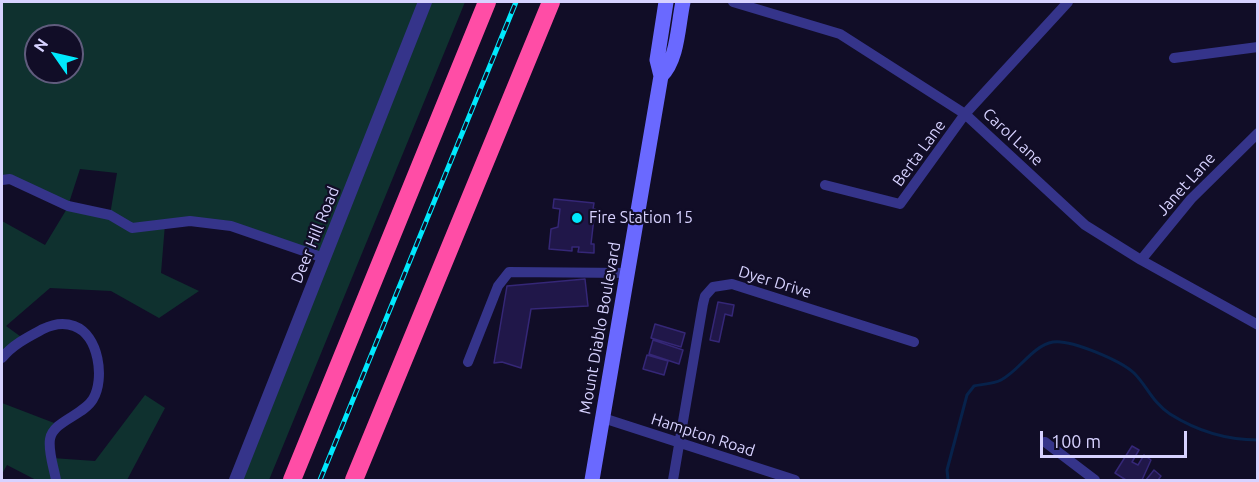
<!DOCTYPE html>
<style>
body{margin:0}
#map{position:relative;width:1259px;height:482px;overflow:hidden;background:#110d27;font-family:Ubuntu,sans-serif}
canvas{display:block}
.frame{position:absolute;inset:0;border:3px solid #d7d2ff;pointer-events:none}
.north{position:absolute;left:24px;top:24px;width:60px;height:60px;box-sizing:border-box;background:#110d27;border:2px solid #605c7d;border-radius:50%;rotate:304deg;font-size:16px;font-weight:700;line-height:24px;text-align:center;color:#d7d2ff}
.north::after{content:'';display:block;margin:auto;width:21px;height:27px;background:#00e9fd;clip-path:polygon(50% 0,100% 100%,50% 72%,0 100%)}
.scale{position:absolute;left:1040px;top:431px;width:147px;height:27px;box-sizing:border-box;border:3px solid #d7d2ff;border-top:0;padding-left:8px;font-size:18px;line-height:21px;white-space:nowrap;color:#d7d2ff;-webkit-text-stroke:4px #110d27;paint-order:stroke}
</style>
<div id="map">
<canvas width="1259" height="482"></canvas>
<div class="frame"></div>
<div class="north">N</div>
<div class="scale">100 m</div>
</div>
<script>
const ctx = document.querySelector('canvas').getContext('2d');
ctx.lineJoin = 'round';
function fill(path, color) { ctx.fillStyle = color; ctx.fill(path, 'evenodd'); }
function strokePath(path, color, width, dash) { ctx.strokeStyle = color; ctx.lineWidth = width; ctx.lineCap = dash ? 'butt' : 'round'; ctx.setLineDash(dash || []); ctx.stroke(path); }
function drawText(font, color, halo, rows, align = 'center') {
  ctx.font = font + ' Ubuntu,sans-serif'; ctx.lineWidth = 4.5; ctx.setLineDash([]); ctx.textBaseline = 'middle'; ctx.strokeStyle = halo; ctx.fillStyle = color; for (const [text, x, y, turn = 0] of rows) {
    ctx.save(); ctx.translate(x, y); ctx.rotate((+turn || 0) * Math.PI / 180); ctx.textAlign = isNaN(turn) ? turn : align; if (halo) ctx.strokeText(text, 0, 0); ctx.fillText(text, 0, 0); ctx.restore();
  }
}
const green = new Path2D(`
 M2,2H465L269,480H236L323,259L231,226L165,224L161,273L199,291L159,318L111,291L50,288L6,326L24,339L2,358V221L45,245L68,207L2,180ZM36,36H72V72H36ZM80,169L117,173L110,215L68,206Z
 M145,395L165,408L127,480H36L7,465L2,474V403L62,426L54,431L52,458L95,461Z`);
const stream = new Path2D(`
 M948,480L947,470L967,395L974,386C982,384 994,384 1001,380C1020,370 1032,346 1053,342C1071,339 1121,361 1134,373C1147,386 1153,403 1170,414C1197,431 1226,440 1258,440`);
const building = new Path2D(`
 M554,199L594,203L593,209H595L591,244H594V253L578,252L579,247H572V251L549,249L551,229L558,227L560,209L553,208Z
 M585,279L588,306L531,309L521,368L502,362L494,363L507,286Z
 M718,302L734,305L732,316L725,314L719,342L710,340Z
 M655,324L685,333L681,347L651,338Z
 M653,340L683,350L679,364L649,354Z
 M647,355L668,361L664,375L643,369Z
 M1132,446L1139,450L1132,462L1138,465L1144,455L1151,460L1142,480H1126L1115,473Z
 M1154,470L1161,476L1158,480H1146Z`);
const minor = new Path2D(`
 M733,2L840,34L965,114L1085,225L1141,260L1258,325
 M1174,58L1258,47
 M2,180L10,179L68,206L110,215L132,228L190,221L231,226L324,258
 M825,185L900,204L965,114L1068,2
 M1141,260L1191,199L1258,133
 M2,358C12,345 28,337 43,329C53,324 63,322 74,326C99,335 105,379 93,399C84,415 53,421 50,439C48,452 54,468 56,480
 M468,362L498,286L509,272L628,273
 M603,418L795,480
 M1045,442L1095,480
 M673,480L703,304L705,296L713,287L732,284L914,342`);
const tertiary = new Path2D(`
 M236,480L425,2`);
const secondary = new Path2D(`
 M661,76C678,60 678,24 683,2
 M592,480L661,76L657,60L666,2`);
const motorway = new Path2D(`
 M292,480L487,2
 M354,480L551,2`);
const rail = new Path2D(`
 M320,480L516,2`);
const markers = [
 [577,218,6,"#00e9fd"]
];
const streetNames = [
 ["Carol Lane",1013,137,43],
 ["Berta Lane",919,153,-54],
 ["Janet Lane",1186,184,-48],
 ["Deer Hill Road",315,235,-68],
 ["Dyer Drive",775,282,17],
 ["Mount Diablo Boulevard",600,328,-80],
 ["Hampton Road",703,435,18]
];
const poiNames = [
 ["Fire Station 15",589,218]
];
fill(green, '#0f312f');
strokePath(stream, '#07224b', 3);
fill(building, '#201749');
strokePath(building, '#352777', 1.5);
strokePath(minor, '#35348a', 10);
strokePath(tertiary, '#35348a', 14);
strokePath(secondary, '#6a69ff', 15);
strokePath(motorway, '#ff4da6', 18);
strokePath(rail, '#00e9fd', 5);
strokePath(rail, '#110d27', 3, [9]);
for (const [x, y, r, color] of markers) { const dot = new Path2D(); dot.arc(x, y, r, 0, 2 * Math.PI); ctx.fillStyle = color; ctx.fill(dot); strokePath(dot, '#110d27', 2); }
drawText('16px', '#d7d2ff', '#110d27', streetNames);
drawText('16px', '#d7d2ff', '#110d27', poiNames, 'left');
</script>
